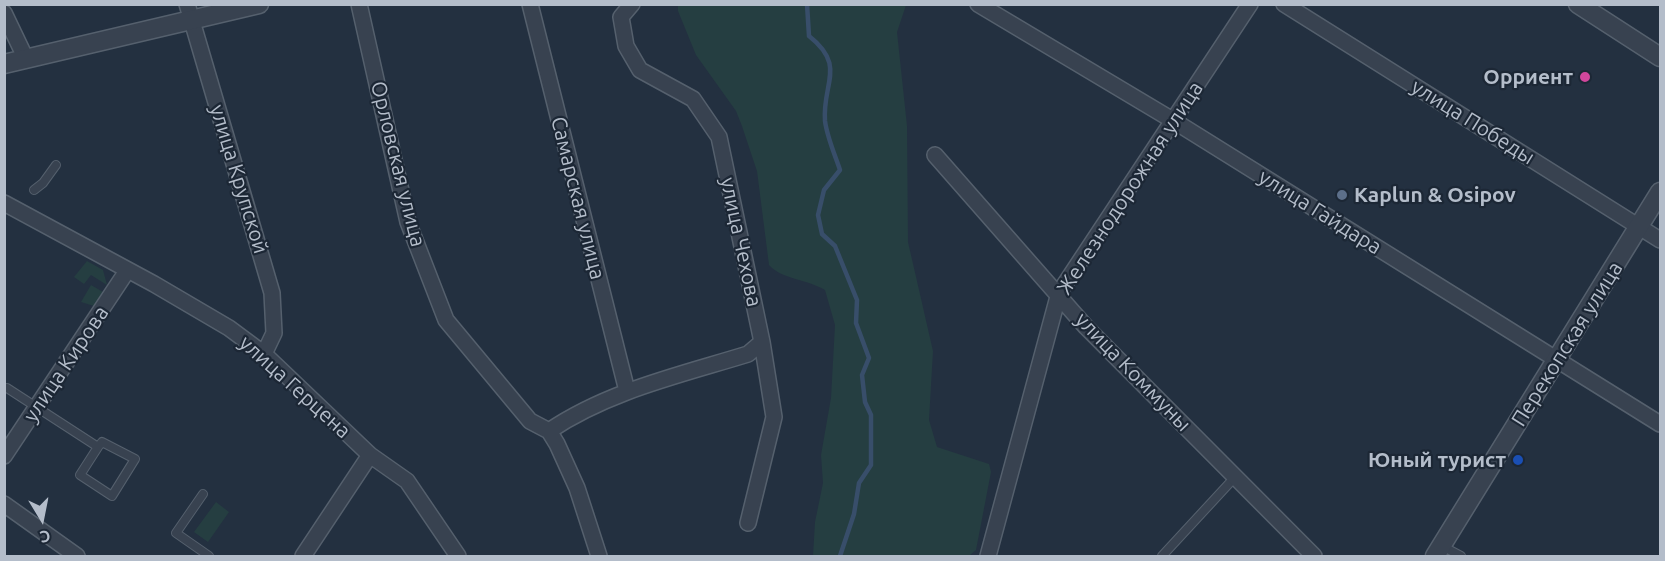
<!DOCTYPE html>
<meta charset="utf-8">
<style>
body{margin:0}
#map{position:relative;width:1665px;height:561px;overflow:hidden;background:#233040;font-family:Ubuntu,sans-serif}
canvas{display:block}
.frame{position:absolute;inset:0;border:6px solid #b4bdca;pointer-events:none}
.north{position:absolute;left:12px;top:489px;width:60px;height:60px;-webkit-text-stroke:4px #1c2735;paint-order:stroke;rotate:170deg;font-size:16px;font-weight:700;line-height:24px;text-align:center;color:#b4bdca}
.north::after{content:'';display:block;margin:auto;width:21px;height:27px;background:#b4bdca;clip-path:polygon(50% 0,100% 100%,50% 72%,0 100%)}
</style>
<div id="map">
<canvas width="1665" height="561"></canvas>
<div class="frame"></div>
<div class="north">С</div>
</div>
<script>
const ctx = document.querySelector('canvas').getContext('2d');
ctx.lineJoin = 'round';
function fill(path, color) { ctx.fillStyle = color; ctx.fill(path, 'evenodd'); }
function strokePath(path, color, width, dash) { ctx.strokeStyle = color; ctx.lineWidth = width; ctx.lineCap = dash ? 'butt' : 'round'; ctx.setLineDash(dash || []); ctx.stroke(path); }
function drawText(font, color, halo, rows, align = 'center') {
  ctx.font = font + ' Ubuntu,sans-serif'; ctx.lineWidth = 4.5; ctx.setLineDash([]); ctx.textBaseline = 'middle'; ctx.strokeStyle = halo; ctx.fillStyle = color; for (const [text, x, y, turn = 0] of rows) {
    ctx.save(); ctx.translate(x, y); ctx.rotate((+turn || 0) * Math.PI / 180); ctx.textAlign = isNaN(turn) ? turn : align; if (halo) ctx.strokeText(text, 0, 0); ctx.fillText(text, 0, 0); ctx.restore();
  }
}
const green = new Path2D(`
 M678,5H906L897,32L907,126L908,242L933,351L929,420L937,447L989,464L991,472L976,550L970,555L813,556L815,522L823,483L821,455L831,398L835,325L825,290C807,279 783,280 769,265L757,171L742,126L736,111L696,55L678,11Z
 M87,261L103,270L107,285L91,275L84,284L74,277Z
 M91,285L103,292L94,306L81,302Z
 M216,502L229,512L208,542L194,532Z`);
const stream = new Path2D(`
 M807,4L809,36C847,66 822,83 825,121C827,137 835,155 840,170L824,190L818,215L822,234L835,246L857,300L856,323L869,358L862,375L865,402L871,415V465L859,483L854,514L840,556`);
const service = new Path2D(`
 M34,190L43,183L56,165
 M7,388L98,447L80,475L112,496L135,459L102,442L98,447
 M203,494L176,533L209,556
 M1442,546L1461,556
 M1162,556L1236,476`);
const minor = new Path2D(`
 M187,4L272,293L274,333L264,354
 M359,4L408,222L446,320L530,421L549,431L557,444L577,488L599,556
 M530,4L627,391
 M632,4L621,17L626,46L640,70L693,99L719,137L762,342L774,417L748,523
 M978,4L1174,121L1660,424
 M1284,4L1660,240
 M4,13L26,59
 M935,155L1086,327L1314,556
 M4,203L154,284L229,328L264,354L370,455L407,481L458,556
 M549,431C608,391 680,375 748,354L762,342
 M4,456L127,271
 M4,504L77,556
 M303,556L370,455
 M988,556L1059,293L1250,4`);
const tertiary = new Path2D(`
 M1578,4L1660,57
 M4,64L259,4
 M1435,556L1660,192`);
const markers = [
 [1585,77,6,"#d1479c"],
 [1342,195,6,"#5c6f8a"],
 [1518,460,6,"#1a4fb4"]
];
const poiNames = [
 ["Орриент",1573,77],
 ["Kaplun & Osipov",1354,195,"left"],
 ["Юный турист",1506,460]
];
const streetNames = [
 ["улица Победы",1473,122,32],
 ["Орловская улица",398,164,76],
 ["улица Крупской",239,179,73],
 ["Железнодорожная улица",1130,188,-57],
 ["Самарская улица",578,198,76],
 ["улица Гайдара",1320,212,32],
 ["улица Чехова",741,242,78],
 ["Перекопская улица",1567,344,-58],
 ["улица Кирова",66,364,-56],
 ["улица Коммуны",1133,372,46],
 ["улица Герцена",295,387,42]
];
fill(green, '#253e41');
strokePath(stream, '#384e6a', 4.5);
strokePath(service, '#55606d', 10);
strokePath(minor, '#55606d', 18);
strokePath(tertiary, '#55606d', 21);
strokePath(service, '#384250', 8);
strokePath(minor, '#384250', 15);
strokePath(tertiary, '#384250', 18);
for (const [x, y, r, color] of markers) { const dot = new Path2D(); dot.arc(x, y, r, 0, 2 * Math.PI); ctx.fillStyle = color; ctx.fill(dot); strokePath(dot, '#1c2735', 2); }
drawText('bold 21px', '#b4bdca', '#1c2735', poiNames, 'right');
drawText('21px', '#b4bdca', '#1c2735', streetNames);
</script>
